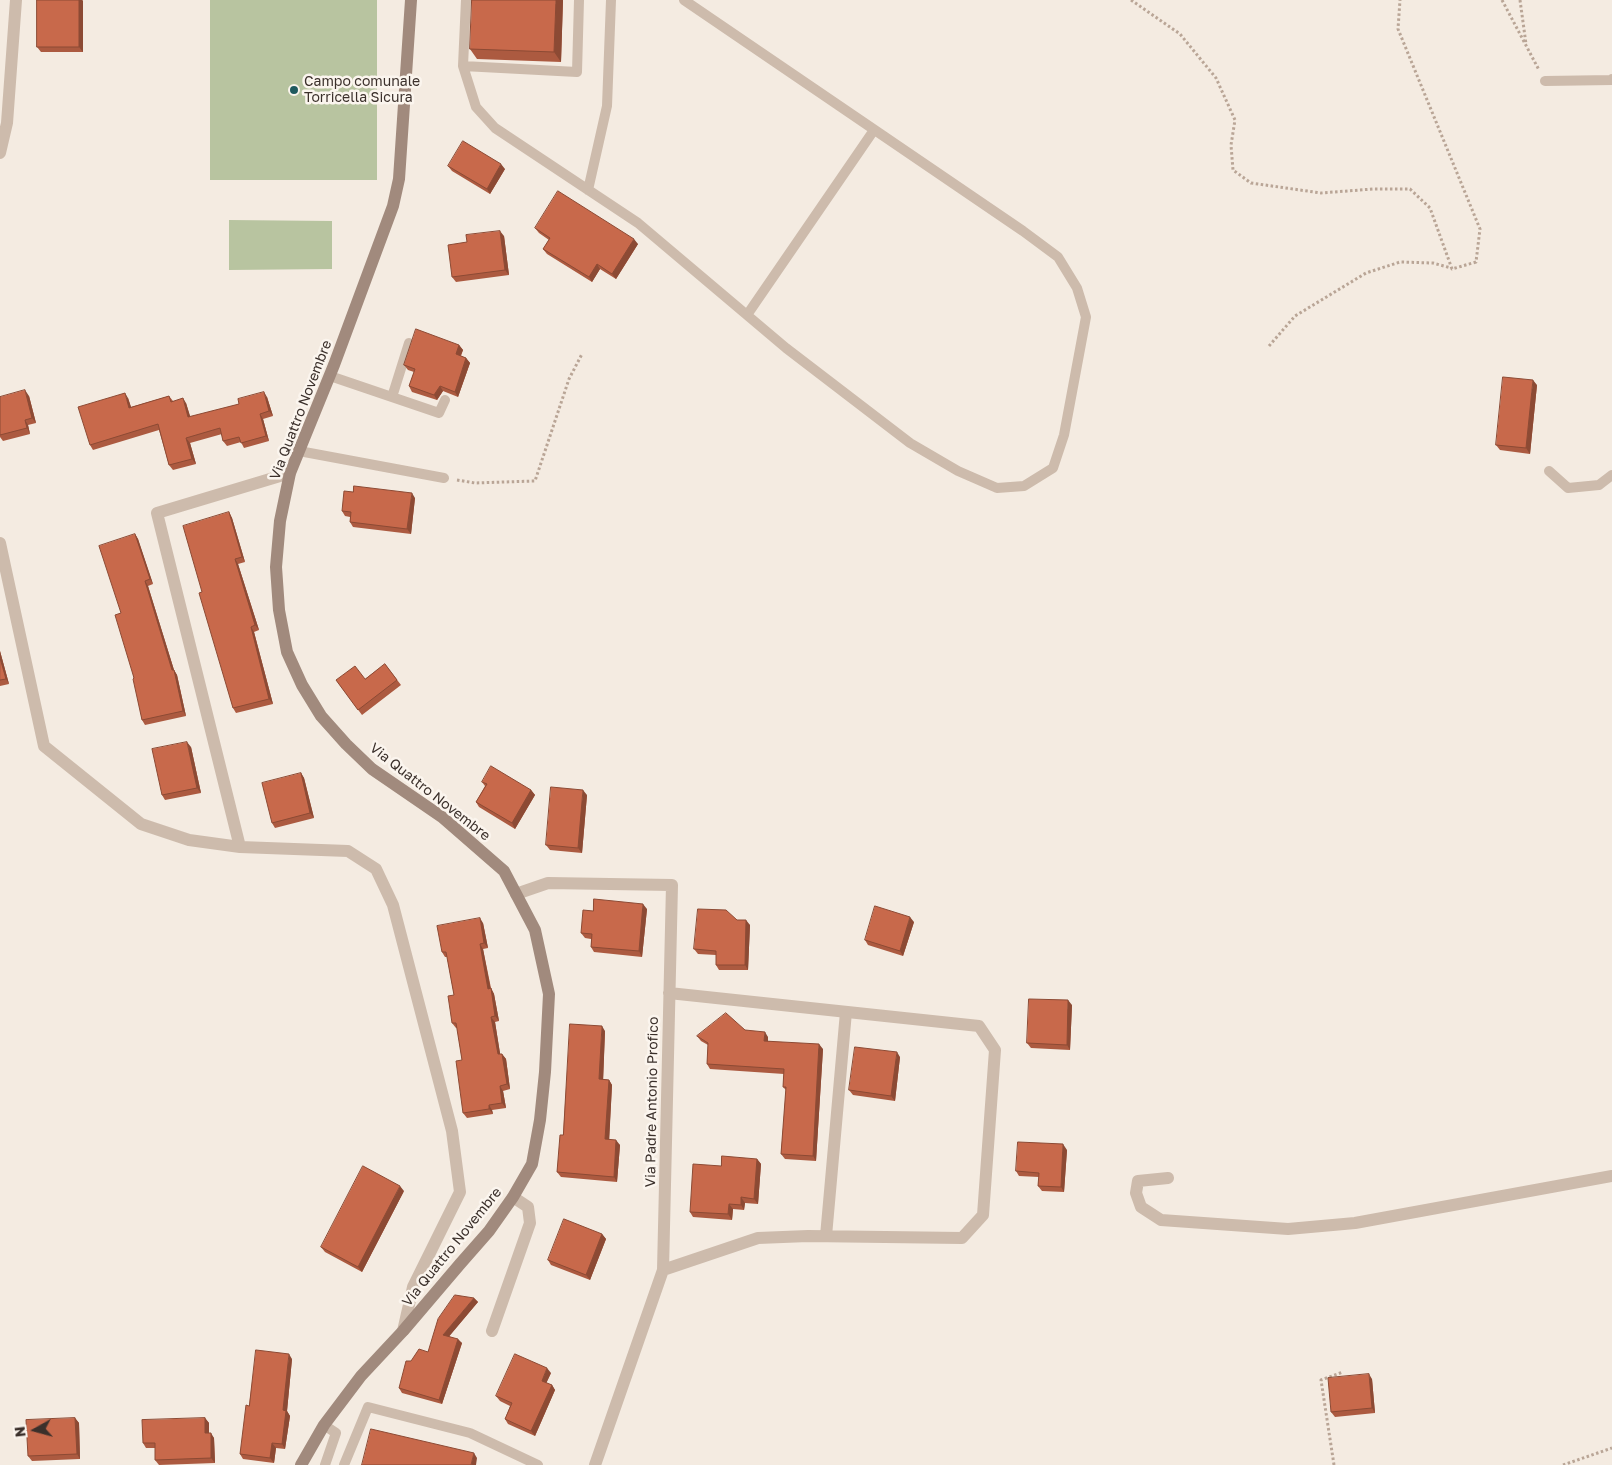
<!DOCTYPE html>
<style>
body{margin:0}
#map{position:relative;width:1612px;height:1465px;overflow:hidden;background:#f4ebe1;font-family:"Golos Text",sans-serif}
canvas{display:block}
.north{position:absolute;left:10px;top:1405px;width:50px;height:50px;-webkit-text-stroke:4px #fbf5ee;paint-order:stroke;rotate:263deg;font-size:14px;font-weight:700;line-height:20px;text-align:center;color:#3b302b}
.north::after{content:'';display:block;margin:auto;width:18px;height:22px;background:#3b302b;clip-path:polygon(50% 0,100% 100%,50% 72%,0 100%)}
</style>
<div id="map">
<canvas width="1612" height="1465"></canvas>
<div class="north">N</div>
</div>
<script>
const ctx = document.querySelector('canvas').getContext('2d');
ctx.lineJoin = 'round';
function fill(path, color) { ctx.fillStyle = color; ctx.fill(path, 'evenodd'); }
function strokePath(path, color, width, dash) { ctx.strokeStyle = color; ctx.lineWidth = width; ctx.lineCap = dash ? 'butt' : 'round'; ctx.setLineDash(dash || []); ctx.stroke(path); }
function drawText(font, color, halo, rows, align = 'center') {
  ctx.font = font + ' "Golos Text",sans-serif'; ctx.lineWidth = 5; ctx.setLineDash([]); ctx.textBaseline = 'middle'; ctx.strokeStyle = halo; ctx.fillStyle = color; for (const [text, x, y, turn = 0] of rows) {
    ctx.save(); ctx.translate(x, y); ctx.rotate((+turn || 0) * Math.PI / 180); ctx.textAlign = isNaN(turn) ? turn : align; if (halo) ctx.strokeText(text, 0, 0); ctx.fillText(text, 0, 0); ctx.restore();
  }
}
const green = new Path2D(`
 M210,0H377V180H210Z
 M229,220L332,221V269L229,270Z`);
const path = new Path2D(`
 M1131,0L1180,34L1216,78L1235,120L1231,145L1233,170L1251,183L1321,193L1373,189H1410L1430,208L1452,269L1476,262L1480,229L1398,29L1400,0
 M1502,0L1539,70
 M1520,0L1526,44
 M1269,346L1295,316L1366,273L1400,262L1433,263L1451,268
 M457,480L475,483L535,481L569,379L582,354
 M1334,1465L1321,1380L1343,1372
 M1563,1465L1612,1448`);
const lane = new Path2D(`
 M466,0L463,66L476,107L495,128L638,223L786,348L910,443L958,471L997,488L1024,486L1053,468L1064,435L1086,317L1077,288L1058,257L1023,231L684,0
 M463,66L577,72L579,0
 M1545,81L1612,80V79
 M588,190L607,106L611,0
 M747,315L874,130
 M330,376L439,413L445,400
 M392,397L409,343
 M299,451L444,478
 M1549,471L1568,488L1599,485L1612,475
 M324,1425L336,1433L325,1465
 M344,1465L368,1407L470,1433L538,1465`);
const street = new Path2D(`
 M0,153L7,123L16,0
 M0,543L44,746L141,824L189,840L240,847L157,513L290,473
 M240,847L348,851L376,869L393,905L452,1131L460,1192L413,1287L403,1331
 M516,894L548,883L672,885L663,1270L595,1465
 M1168,1178L1138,1181L1136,1193L1141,1207L1161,1220L1288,1229L1355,1223L1612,1176
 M826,1236L846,1012
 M663,1270L758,1238L808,1236L962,1238L983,1215L995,1050L979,1026L669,993
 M492,1331L530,1223L528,1207L513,1197`);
const secondary = new Path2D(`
 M301,1465L324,1425L361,1376L403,1331L460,1264L489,1231L513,1197L532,1164L540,1120L545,1072L549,994L535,930L504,871L442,817L372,769L346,744L321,716L302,685L287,652L279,610L276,567L280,521L290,473L334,365L393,206L399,179L411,0`);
const wall = new Path2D(`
 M37,0H82L83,1V52H41L37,47Z
 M563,0L561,62L477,59L470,49Z
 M448,166L505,169L490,194L452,171Z
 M535,228L638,244L616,279L600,269L592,282L547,254L543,249L549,240L539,233Z
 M504,236L509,275L456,282L452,277L467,242Z
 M459,345L463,350L461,356L466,358L470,363L458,397L443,391L437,400L412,392L409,386L414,372L408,370L404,365Z
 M1537,385L1530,454L1500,450L1496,445Z
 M29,396L36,423L28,425L30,434L3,441L0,437V397Z
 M169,396L173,401L186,403L190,417L267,397L273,416L263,419L269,441L244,448L241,442L227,446L223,441L222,434L190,443L196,464L173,470L169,465L159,430L93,450L90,445L128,398L131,407Z
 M415,498L411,534L353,527L350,522V517L345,516L342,511Z
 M229,512L232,518L245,562L238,564L259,630L254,632L273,704L236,713L233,708L202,592Z
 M135,534L138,539L153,584L148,586L174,670L177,675L186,716L145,725L142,720L121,613Z
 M0,651L9,684L0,686Z
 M385,664L401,685L362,715L336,680L365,679Z
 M191,747L201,793L165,800L162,795Z
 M301,773L304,778L314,818L275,828L272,823Z
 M482,782L531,790L535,795L515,829L479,807L476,802L485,786Z
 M587,795L582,853L550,850L546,845Z
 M647,909L642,957L594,952L591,947V939L585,938L581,933L593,911Z
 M737,920L750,925L748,970H719L716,965V955L698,954L694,949Z
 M914,922L903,956L868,945L865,940Z
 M483,923L488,948L483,949L491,988L494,994L499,1021L495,1022L500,1054H502L506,1059L510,1089L503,1091L506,1108L492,1110L493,1114L467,1118L463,1113L462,1060L457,1028H456L452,1023L454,995L447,957H445L442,952Z
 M1072,1005L1070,1050L1031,1048L1027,1043Z
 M745,1030L768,1037V1041L823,1049L816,1161L785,1159L781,1154L786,1090L783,1087L784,1074L710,1069L707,1064L708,1045L701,1041L697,1036Z
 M605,1031L603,1079L609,1080L612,1085L609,1139L620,1145L617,1182L561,1177L557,1172L563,1135Z
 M900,1057L895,1101L853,1095L849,1090Z
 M1067,1150L1064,1192L1042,1191L1038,1186L1039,1177L1019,1176L1016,1171Z
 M757,1159L761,1164L758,1204L745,1203L744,1210L733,1209L732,1220L693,1217L690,1212L721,1166Z
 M404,1191L362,1272L325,1252L321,1247Z
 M602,1234L606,1239L590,1280L551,1265L548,1260Z
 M474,1298L478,1302L449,1336L462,1343L442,1404L402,1393L399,1388L411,1361L428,1352Z
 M292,1359L287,1411L290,1416L285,1449L276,1448L274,1463L243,1459L240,1454L249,1406Z
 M551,1373L546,1383L552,1385L555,1390L535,1436L508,1424L505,1419L510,1406L500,1401L496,1396Z
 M1372,1379L1375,1413L1335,1417L1331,1412Z
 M75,1418L79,1423L80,1459L32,1461L28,1456Z
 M205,1418L209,1423V1433L214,1438L215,1463L159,1465L155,1460V1448H146L143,1443Z`);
const shadedWall = new Path2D(`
 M79,0H82L83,1V52L79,47Z
 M556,0H563L561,62L554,52Z
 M501,164L505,169L490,194L487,189Z
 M500,231L504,236L509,275L505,270Z
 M634,239L638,244L616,279L612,274Z
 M597,264L600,269L592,282L589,277Z
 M459,345L463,350L459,359L456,354Z
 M466,358L470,363L458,397L455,392Z
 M1533,380L1537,385L1530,454L1526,448Z
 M440,386L443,391L437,400L434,395Z
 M25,390L29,396L36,423L32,418Z
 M264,392L267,397L273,416L269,411Z
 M125,393L128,398L133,413L129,408Z
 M183,398L186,403L192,422L188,417Z
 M260,414L263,419L269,441L266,436Z
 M25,420L28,425L30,434L27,428Z
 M186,438L190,443L196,464L192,459Z
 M412,493L415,498L411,534L407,529Z
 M229,512L232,518L245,562L242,557Z
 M135,534L138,539L153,584L150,579Z
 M235,559L238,564L259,630L255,625Z
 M145,581L148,586L174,670L177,675L186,716L183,711L172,670Z
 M251,627L254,632L273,704L269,699Z
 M0,651L9,684L6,679L0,658Z
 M187,742L191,747L201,793L197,788Z
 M301,773L304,778L314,818L310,813Z
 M531,790L535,795L515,829L512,823Z
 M583,790L587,795L582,853L578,848Z
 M643,904L647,909L642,957L639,951Z
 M910,917L914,922L903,956L900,951Z
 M480,918L483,923L488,948L484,943Z
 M746,920L750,925L748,970L745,965Z
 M480,944L483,949L491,991V988L494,994L499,1021L495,1016L488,989Z
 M1068,1000L1072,1005L1070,1050L1067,1045Z
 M491,1017L495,1022L501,1059L498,1054Z
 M602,1026L605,1031L603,1084L599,1079Z
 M765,1032L768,1037V1046L764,1041Z
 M819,1044L823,1049L816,1161L813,1156Z
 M897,1052L900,1057L895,1101L891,1096Z
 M502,1054L506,1059L510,1089L507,1084Z
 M609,1080L612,1085L609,1144L605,1139Z
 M500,1086L503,1091L506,1108L502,1103Z
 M489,1105L492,1110L493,1114L489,1109Z
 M616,1140L620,1145L617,1182L614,1177Z
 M1063,1144L1067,1150L1064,1192L1061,1187Z
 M757,1159L761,1164L758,1204L754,1199Z
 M400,1186L404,1191L362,1272L358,1267Z
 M741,1197L745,1203L744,1210L741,1205Z
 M729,1204L733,1209L732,1220L728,1214Z
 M602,1234L606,1239L590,1280L586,1275Z
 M474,1298L478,1302L447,1339L443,1335Z
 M458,1339L462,1343L442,1404L439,1400Z
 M289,1354L292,1359L287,1411L290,1416L285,1449L282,1444L283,1410Z
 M547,1368L551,1373L545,1386L542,1381Z
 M1369,1374L1372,1379L1375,1413L1372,1408Z
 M552,1385L555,1390L535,1436L531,1431Z
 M75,1418L79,1423L80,1459L77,1454Z
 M205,1418L209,1423V1438L205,1433Z
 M211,1433L214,1438L215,1463L211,1458Z
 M272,1443L276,1448L274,1463L270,1458Z
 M474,1453L477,1458L476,1465H471Z`);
const building = new Path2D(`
 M37,0H79V47H37Z
 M472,0H556L554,52L470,49Z
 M463,141L501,164L487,189L448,166Z
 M558,191L634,239L612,274L597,264L589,277L543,249L550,238L535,228Z
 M500,231L505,270L452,277L448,245L467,242L466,235Z
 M416,329L459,345L456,354L466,358L455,392L440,386L434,395L409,386L415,369L404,365Z
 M1503,377L1533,380L1526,448L1496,445Z
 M25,390L32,418L25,420L27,428L0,435V397Z
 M264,392L269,411L260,414L266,436L241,443L239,437L223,441L220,428L186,438L192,459L169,465L158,424L90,445L78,407L125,393L129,408L169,396L171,402L183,398L188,417L239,404L238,399Z
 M354,486L412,493L407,529L350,522L351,512L342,511L344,491L353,492Z
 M229,512L242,557L235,559L255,625L251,627L269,699L233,708L199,593L202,592L183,526Z
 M135,534L150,579L145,581L172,670H174L183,711L142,720L133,679L134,678L115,615L121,613L99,546Z
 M0,658L6,679L0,680Z
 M385,664L397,680L358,710L336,680L355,666L365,679Z
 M187,742L197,788L162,795L152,749Z
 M491,766L531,790L512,823L476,802L487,784L482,782Z
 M301,773L310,813L272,823L262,783Z
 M551,787L583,790L578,848L546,845Z
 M594,899L643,904L639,951L591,947L592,934L581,933L583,910L593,911Z
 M875,906L910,917L900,951L865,940Z
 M698,909L726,910L737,920H746L745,965H716V951L694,949Z
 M480,918L484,943L480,944L488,989L491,988L495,1016L491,1017L498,1054H502L507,1084L500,1086L502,1103L489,1105V1109L463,1113L456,1061L462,1060L456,1023H452L448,996L454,995L446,952H442L437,926Z
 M1029,999L1068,1000L1067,1045L1027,1043Z
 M726,1013L745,1030L765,1032L764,1041L819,1044L813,1156L781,1154L786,1087H783L784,1069L707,1064L708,1043L697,1036Z
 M570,1024L602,1026L599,1079L609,1080L605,1139L616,1140L614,1177L557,1172L560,1135H563Z
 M855,1047L897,1052L891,1096L849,1090Z
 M1018,1142L1063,1144L1061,1187L1038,1186L1039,1173L1016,1171Z
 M722,1156L757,1159L754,1199L741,1197V1205L729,1204L728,1214L690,1212L693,1164L721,1166Z
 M363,1166L400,1186L358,1267L321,1247Z
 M564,1219L602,1234L586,1275L548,1260Z
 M455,1295L474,1298L443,1335L458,1339L439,1400L399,1388L406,1361H411L419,1349L428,1352L438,1319Z
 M256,1350L289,1354L283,1410L286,1411L282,1444L272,1443L270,1458L240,1454L246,1405L249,1406Z
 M515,1354L547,1368L542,1381L552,1385L531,1431L505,1419L512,1403L496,1396Z
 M1369,1374L1372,1408L1331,1412L1328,1378Z
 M75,1418L77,1454L28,1456L26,1420Z
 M205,1418V1433H211V1458L155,1460V1443H143L142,1420Z
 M371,1429L474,1453L471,1465H362Z`);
const markers = [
 [294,90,5,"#1f5a5e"]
];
const poiNames = [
 ["Campo comunale",304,82],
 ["Torricella Sicura",304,98]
];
const streetNames = [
 ["Via Quattro Novembre",301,410,-69],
 ["Via Quattro Novembre",430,792,38],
 ["Via Padre Antonio Profico",652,1102,-89],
 ["Via Quattro Novembre",452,1247,-51]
];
fill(green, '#b8c4a0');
strokePath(path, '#b9a596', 3, [2.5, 2.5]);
strokePath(lane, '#cdbbac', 10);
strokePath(street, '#cdbbac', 12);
strokePath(secondary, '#a18a7d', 12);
fill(wall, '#ac5a40');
fill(shadedWall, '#8c4a34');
fill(building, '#c8694b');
strokePath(building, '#8c4a34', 1);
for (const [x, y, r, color] of markers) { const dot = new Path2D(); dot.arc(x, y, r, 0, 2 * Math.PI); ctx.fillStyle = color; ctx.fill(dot); strokePath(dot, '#fbf5ee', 2); }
drawText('14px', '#3b302b', '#fbf5ee', poiNames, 'left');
drawText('14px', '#3b302b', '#fbf5ee', streetNames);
</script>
